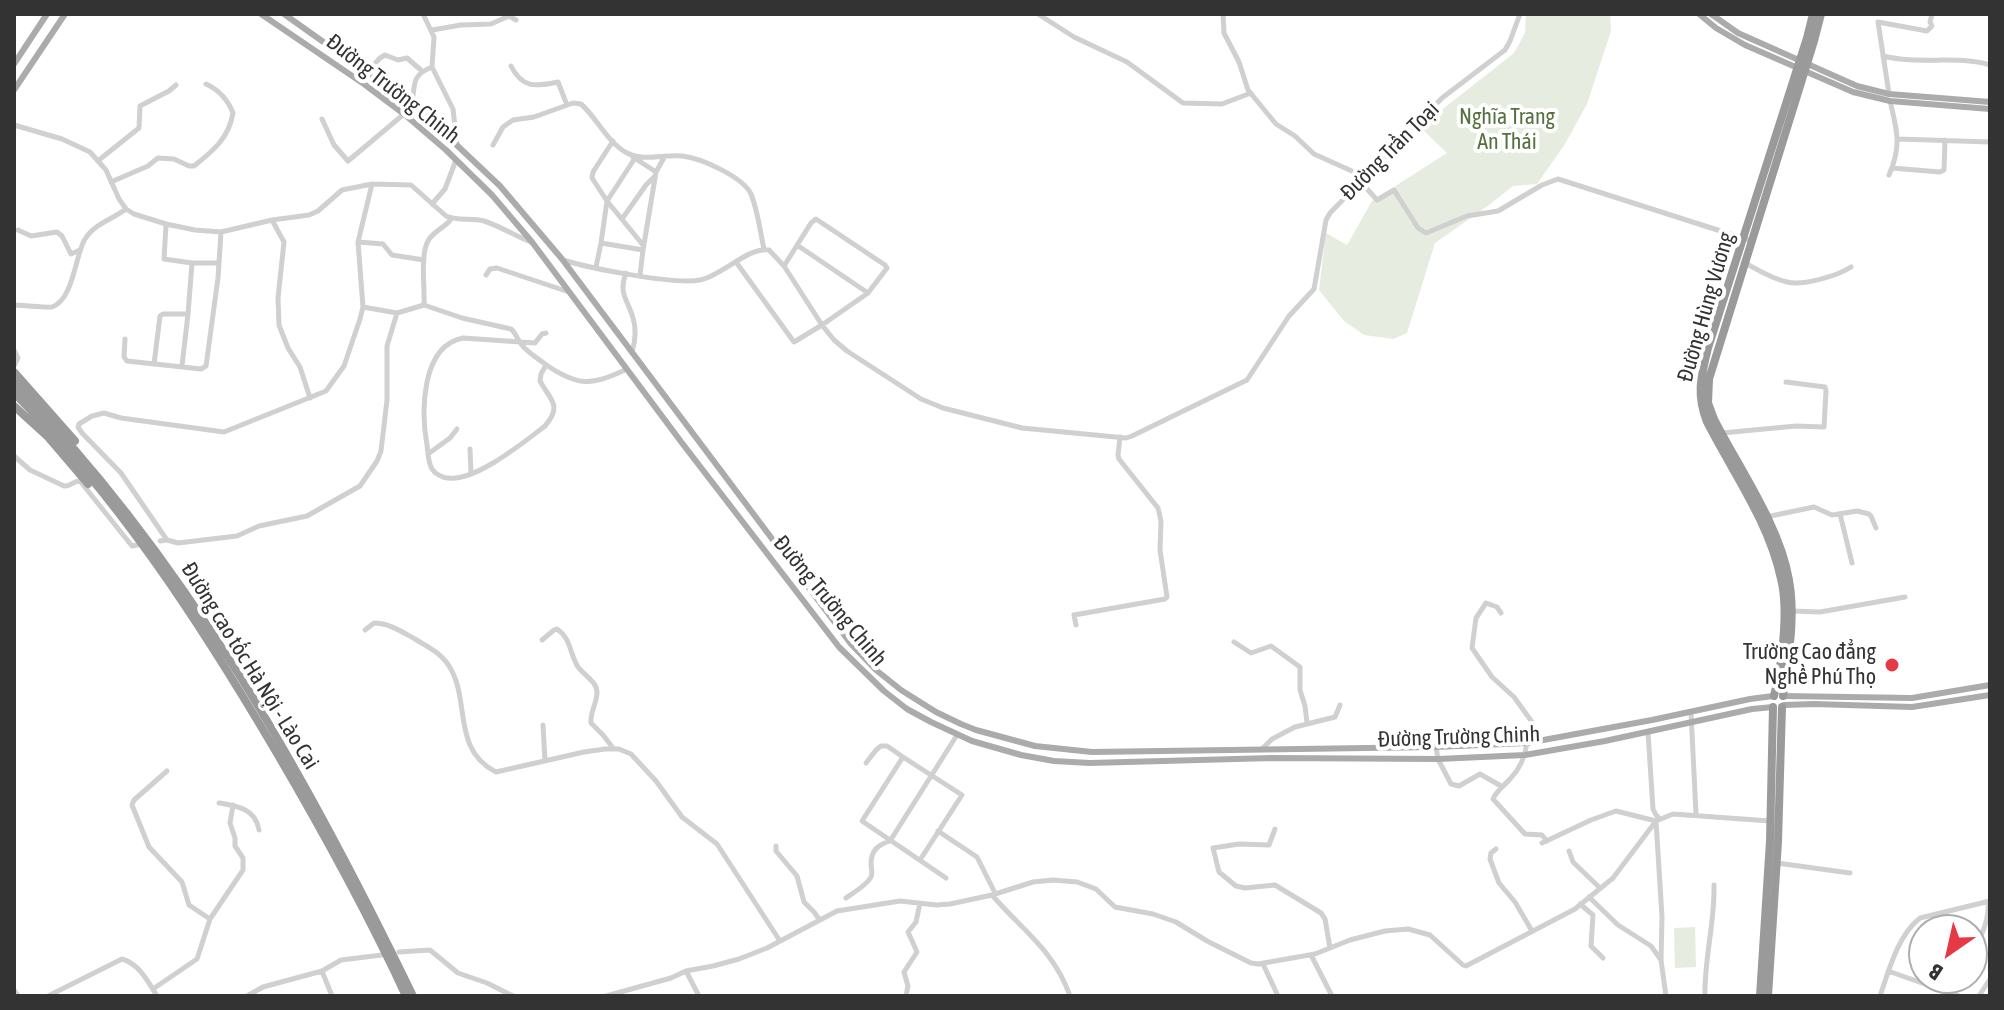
<!DOCTYPE html>
<meta charset="utf-8">
<style>
body{margin:0}
#map{position:relative;width:2004px;height:1010px;overflow:hidden;background:#fff;font-family:"Asap Condensed",sans-serif}
canvas{display:block}
.frame{position:absolute;inset:0;border:16px solid #333;pointer-events:none}
.north{position:absolute;left:1908px;top:914px;width:80px;height:80px;box-sizing:border-box;background:#fff;border:2px solid #adadad;border-radius:50%;rotate:214deg;font-size:22px;font-weight:700;line-height:32px;text-align:center;color:#333}
.north::after{content:'';display:block;margin:auto;width:28px;height:36px;background:#e63946;clip-path:polygon(50% 0,100% 100%,50% 72%,0 100%)}
</style>
<div id="map">
<canvas width="2004" height="1010"></canvas>
<div class="frame"></div>
<div class="north">B</div>
</div>
<script>
const ctx = document.querySelector('canvas').getContext('2d');
ctx.lineJoin = 'round';
function fill(path, color) { ctx.fillStyle = color; ctx.fill(path, 'evenodd'); }
function strokePath(path, color, width, dash) { ctx.strokeStyle = color; ctx.lineWidth = width; ctx.lineCap = dash ? 'butt' : 'round'; ctx.setLineDash(dash || []); ctx.stroke(path); }
function drawText(font, color, halo, rows, align = 'center') {
  ctx.font = font + ' "Asap Condensed",sans-serif'; ctx.lineWidth = 8; ctx.setLineDash([]); ctx.textBaseline = 'middle'; ctx.strokeStyle = halo; ctx.fillStyle = color; for (const [text, x, y, turn = 0] of rows) {
    ctx.save(); ctx.translate(x, y); ctx.rotate((+turn || 0) * Math.PI / 180); ctx.textAlign = isNaN(turn) ? turn : align; if (halo) ctx.strokeText(text, 0, 0); ctx.fillText(text, 0, 0); ctx.restore();
  }
}
const green = new Path2D(`
 M1526,14H1610L1611,31L1587,104L1565,144L1537,184L1513,186L1489,205L1435,243L1407,333L1393,339L1364,335L1344,321L1319,290L1326,233L1347,245L1372,201L1447,153L1420,127L1514,53L1525,33Z
 M1695,927L1696,967L1675,968L1674,928Z`);
const minor = new Path2D(`
 M423,14L434,37L432,67L453,109L457,145
 M1038,14L1074,37L1127,62L1183,103L1222,104L1251,93
 M1223,14L1224,33L1239,62L1248,90L1276,124L1295,136L1314,154L1365,177
 M432,30L461,25L491,24L509,16L516,20
 M1883,56C1919,65 1958,55 1990,65
 M511,66C522,88 535,87 558,82L567,105
 M367,73L380,58L385,55L398,60L407,58L422,71
 M1889,94L1878,22L1927,31L1932,26L1930,22L1932,14
 M412,105C415,85 411,75 432,67
 M322,119L334,145L348,161L404,114
 M14,125L62,139L90,152L106,170L119,199L126,209L134,214L166,224L195,230L221,232L272,220L309,215L318,211L342,190L372,184L411,185L446,216C458,221 471,218 484,221C500,226 515,236 531,242
 M1898,139L1990,142
 M613,141L593,172L592,178L607,201L643,245
 M493,145L503,127L513,120L534,117L573,103L581,104C597,118 607,142 627,153C644,162 664,154 682,156C701,158 743,177 751,194C758,211 760,231 764,249
 M633,157L656,172
 M99,160L139,128L140,106L169,91L176,85
 M1892,168L1940,172L1944,170L1945,140
 M1889,175C1902,146 1897,130 1890,101
 M1360,181L1377,200L1394,190L1418,228L1426,233L1467,216L1498,211L1542,185L1558,179L1752,241
 M111,182L148,166L158,158L174,159L189,166H194C213,151 229,138 233,113C228,100 219,90 206,84
 M432,204L445,189L456,160
 M622,219L646,185L655,176
 M272,220L284,242L278,298L279,325L288,348L300,367L310,398
 M166,225L164,259L192,263
 M18,230L31,236L57,232L62,236L71,254L80,250
 M358,242L383,244L392,255L424,260
 M601,243L607,201L635,158
 M797,245L868,293
 M643,250L656,172L665,156
 M563,260C589,268 674,285 700,280C722,276 749,246 769,250L784,266L822,325L834,340L847,351L921,399L943,408L1022,428L1126,438L1132,436L1247,380L1289,316L1314,289L1326,220L1330,213L1442,98L1505,50L1510,41L1520,14
 M736,262L794,342L822,325L868,293L887,268L885,265L816,219L811,223L784,266
 M1745,263C1758,270 1772,279 1787,282C1803,286 1837,276 1851,267
 M596,267L601,243L643,250L640,275
 M626,273C618,294 628,300 633,318C637,330 635,342 632,353
 M486,275L490,269L497,268L569,292
 M14,305C20,305 50,308 52,307C74,299 75,255 85,239C94,224 113,219 126,209
 M424,305C425,288 420,255 428,241C433,231 445,228 451,219
 M363,307L397,313L424,305L462,318L511,329C516,333 517,339 521,344C527,352 537,358 545,364C578,387 591,386 627,369
 M125,339L124,357L127,361L201,369L206,366L218,278L221,232
 M14,350L18,358L14,366
 M154,364L160,316L163,314H188L192,263H219
 M546,365L541,374L540,381C550,400 563,405 545,426C524,442 475,482 448,478C443,478 435,474 432,469C428,463 428,452 427,445C421,412 421,346 463,338L535,343L542,334L546,333
 M182,366L188,314
 M1722,433L1796,426L1824,427L1826,391L1825,387L1786,382
 M470,449L471,474
 M428,454L450,438L457,429
 M14,456L30,470L64,486C71,487 74,480 80,481L132,546L141,544
 M1840,514L1852,563
 M1766,517L1814,507L1832,515L1857,511L1869,514L1871,516L1876,528
 M167,540L121,473L82,433L78,427L79,424L92,416L104,413L121,418L224,432L326,391L344,366L360,319L363,307L358,242L372,184
 M160,541L167,540L178,543L237,536L259,526L307,516L360,486L377,461L381,451L387,400V346L397,313
 M1791,611L1820,612L1905,597
 M1501,613L1497,607L1486,603L1476,618L1472,648L1492,677L1514,697L1532,722L1540,741
 M1076,625L1074,615L1165,599L1167,597L1160,550L1161,521L1158,508L1119,459L1118,455L1120,437
 M365,630L374,623C389,623 402,632 415,639C428,647 441,653 449,666C471,700 451,749 496,772L584,752L605,749H619L631,754L656,781L682,817L717,844L780,941
 M542,640L554,630L557,629C571,638 570,655 578,667C584,675 597,682 597,692C597,703 590,712 591,723L603,735L613,748
 M1234,642L1251,653L1271,646L1300,667V690L1305,706L1307,723
 M1691,712L1696,814
 M543,725L545,761
 M1648,732L1653,809L1656,815L1660,819
 M1527,743C1525,757 1520,769 1510,779C1503,787 1497,790 1493,799L1525,834L1542,835L1547,841
 M1436,747L1438,759L1451,784L1459,786L1480,774L1501,786
 M1263,748L1272,739L1295,727L1335,717L1340,705
 M866,763L876,750L881,746H887L903,757
 M167,771L134,800L132,805L149,847L182,882L189,905L210,919
 M219,803C237,806 256,809 259,830
 M1275,829L1269,845L1239,844L1213,848L1219,872L1236,886L1245,888L1275,885L1321,913L1325,919L1330,948
 M938,831L977,857L995,893
 M1542,843L1591,820L1616,811L1656,821L1662,917L1661,960
 M776,846V851L797,876L804,902L814,912L819,919
 M1496,849L1491,853L1490,859L1499,883L1515,902L1532,931
 M1569,851L1573,862L1600,888
 M920,860L962,795L903,757L862,821L946,878
 M1777,863L1850,873
 M992,895C1022,930 1054,950 1070,996
 M1589,897L1618,925L1651,946L1661,960L1666,996
 M846,898C853,893 867,885 871,877C873,873 871,868 871,864C871,850 878,845 890,841L957,735
 M1580,904L1593,915L1591,946L1603,958
 M399,952L430,950L458,973L487,983L513,996
 M1311,955L1332,996
 M1972,955C1980,938 1990,920 1988,902
 M1263,964L1278,996
 M322,971L332,996
 M686,971L699,996
 M1888,971L1959,996
 M153,989L197,959L210,919L243,870V858L235,846V838L230,823L233,805
 M14,990L18,996
 M1953,995L1961,978
 M48,996L122,959C139,964 148,981 157,996
 M247,996L263,987L322,971L341,960L382,955
 M606,996L671,978L686,971L713,966L739,959L767,948L837,911L900,901L936,905L950,904L992,895L1033,882L1053,880L1077,882L1096,889L1115,907L1153,914L1176,922L1207,941L1251,963L1258,964L1315,954L1350,940L1385,931L1408,929L1430,935L1463,965L1466,966L1575,909L1613,878L1656,821L1673,814L1770,821
 M906,996L908,986L904,972L917,952L908,932L916,922L920,903
 M1705,996C1704,959 1715,923 1714,885
 M1880,996C1889,970 1898,935 1920,918L1990,901
 M1979,996L1990,979`);
const major = new Path2D(`
 M261,14L364,84L404,114L446,150L492,195L532,242L682,443L839,647L884,691L907,709L931,722L972,741L1021,755L1054,761L1090,763L1272,758L1438,759L1525,755L1605,741L1752,709L1773,707
 M284,14L412,105L445,134L500,186L562,259L851,644L876,670L901,690L936,712L961,724L976,730L1035,746L1092,752L1436,747L1527,743L1652,720L1750,699L1773,696
 M1699,14L1716,28L1745,45L1853,92L1890,101L1990,109
 M1711,14L1738,33L1857,86L1889,94L1990,102
 M14,64L47,14
 M14,90L65,14
 M1783,696L1912,698L1990,685
 M1784,705L1814,704L1912,707L1990,695`);
const highway = new Path2D(`
 M14,372L75,441
 M14,384C185,557 308,779 413,996
 M14,393C119,498 200,623 275,750C322,830 367,912 406,996
 M14,406L47,436L88,484
 M1774,696C1782,663 1789,611 1781,579C1769,522 1733,473 1707,422C1696,394 1701,377 1708,348L1807,38L1813,14
 M1783,696C1788,658 1796,618 1789,580C1780,526 1739,468 1714,419L1708,403L1709,379L1814,41L1821,14
 M1760,996L1770,841L1773,707
 M1768,996L1778,842L1782,707`);
const markers = [
 [1892,665,8,"#e63946"]
];
const streetNames = [
 ["Đường Trường Chinh",393,89,38],
 ["Đường Trần Toại",1390,151,-45],
 ["Đường Hùng Vương",1706,307,-74],
 ["Đường Trường Chinh",830,601,50],
 ["Đường cao tốc Hà Nội - Lào Cai",250,666,58],
 ["Đường Trường Chinh",1459,737,-2]
];
const parkNames = [
 ["Nghĩa Trang",1507,117],
 ["An Thái",1507,142]
];
const poiNames = [
 ["Trường Cao đẳng",1876,652],
 ["Nghề Phú Thọ",1876,677]
];
fill(green, '#e6ecdf');
strokePath(minor, '#d0d0d0', 5);
strokePath(major, '#ababab', 6);
strokePath(highway, '#9a9a9a', 8);
for (const [x, y, r, color] of markers) { const dot = new Path2D(); dot.arc(x, y, r, 0, 2 * Math.PI); ctx.fillStyle = color; ctx.fill(dot); strokePath(dot, '#fff', 3); }
drawText('22px', '#333', '#fff', streetNames);
drawText('22px', '#56703f', '#fff', parkNames);
drawText('22px', '#333', '#fff', poiNames, 'right');
</script>
